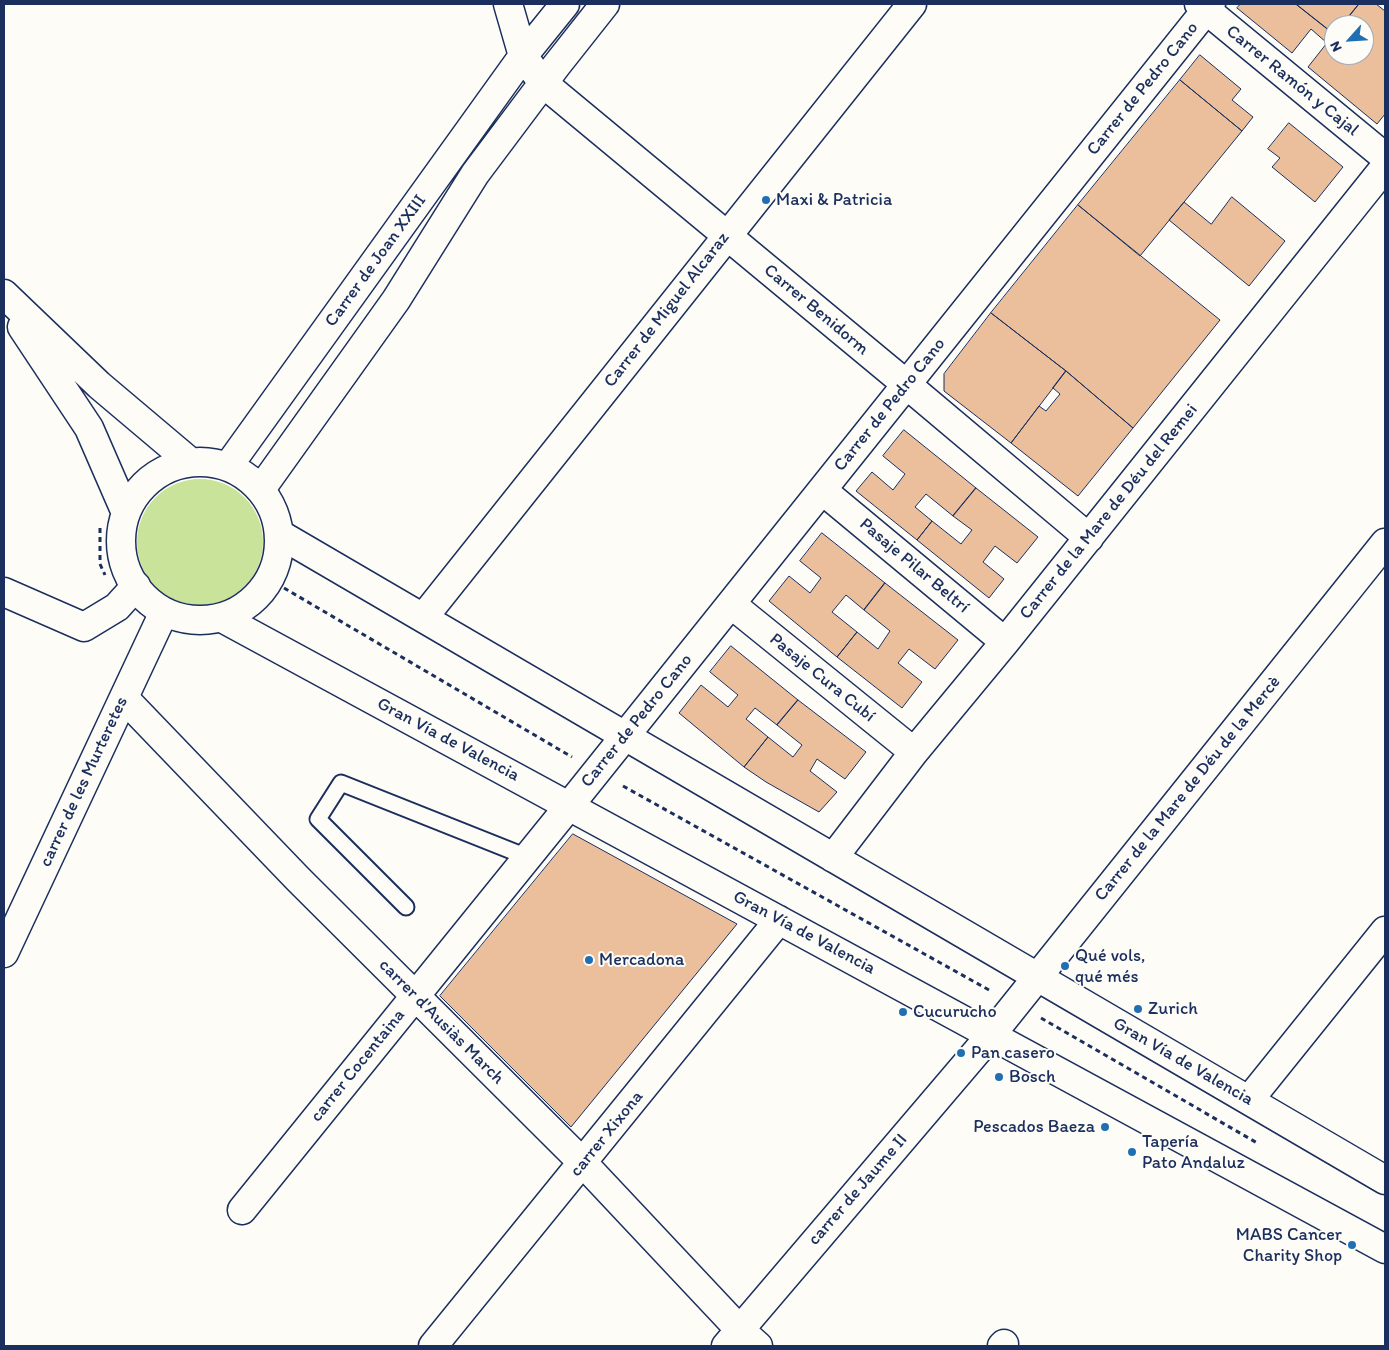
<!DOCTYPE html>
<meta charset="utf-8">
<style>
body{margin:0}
#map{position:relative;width:1389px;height:1350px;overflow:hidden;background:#fdfcf7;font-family:Itim,sans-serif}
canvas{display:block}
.frame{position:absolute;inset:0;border:5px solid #1b2f5e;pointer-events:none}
.north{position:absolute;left:1324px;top:15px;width:50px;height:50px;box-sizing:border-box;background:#fdfcf7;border:1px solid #a3aaba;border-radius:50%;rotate:244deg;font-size:14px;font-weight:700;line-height:20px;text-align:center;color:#1b2f5e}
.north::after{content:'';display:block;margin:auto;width:18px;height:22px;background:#1f6fb2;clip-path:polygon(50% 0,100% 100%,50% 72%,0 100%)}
</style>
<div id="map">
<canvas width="1389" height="1350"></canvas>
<div class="frame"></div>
<div class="north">N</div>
</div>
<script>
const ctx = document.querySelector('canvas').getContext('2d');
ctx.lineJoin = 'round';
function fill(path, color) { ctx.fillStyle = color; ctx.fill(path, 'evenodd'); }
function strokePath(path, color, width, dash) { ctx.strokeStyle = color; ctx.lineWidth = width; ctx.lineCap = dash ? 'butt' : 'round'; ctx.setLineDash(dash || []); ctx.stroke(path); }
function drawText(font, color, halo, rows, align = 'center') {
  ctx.font = font + ' Itim,sans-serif'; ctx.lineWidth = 4; ctx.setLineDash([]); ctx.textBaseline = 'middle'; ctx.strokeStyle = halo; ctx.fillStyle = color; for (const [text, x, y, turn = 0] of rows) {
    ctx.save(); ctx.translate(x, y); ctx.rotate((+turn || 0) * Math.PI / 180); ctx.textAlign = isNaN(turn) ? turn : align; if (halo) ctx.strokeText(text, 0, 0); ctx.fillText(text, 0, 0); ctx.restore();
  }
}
const green = new Path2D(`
 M137 542a63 63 0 1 1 126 0a63 63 0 1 1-126 0Z`);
const building = new Path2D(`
 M1241,4H1296L1334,34L1327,43L1311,29L1292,53L1237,8Z
 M1296,4H1359L1342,25H1334V34Z
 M1359,4H1376L1385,11V114L1377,124L1308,67L1334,34V55H1364V25H1342Z
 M1200,55L1241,89L1232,100L1253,117L1242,131L1180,80Z
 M1180,80L1242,131L1140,256L1078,205Z
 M1289,123L1343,167L1315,202L1272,167L1280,158L1268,149Z
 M1232,197L1285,241L1249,286L1169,220L1184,202L1211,224Z
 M1078,205L1220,320L1133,428L1066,371L991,313Z
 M991,313L1066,371L1011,443L944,391V374Z
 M1066,371L1133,428L1078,496L1011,443L1039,406L1046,411L1060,394L1053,388Z
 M904,430L976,488L953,516L926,494L915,507L932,521L917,540L856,491L872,472L893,490L905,474L883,456Z
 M976,488L1038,537L1017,563L995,546L983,562L1004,579L989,598L917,540L932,521L961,544L972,530L953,516Z
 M822,533L885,583L864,610L846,595L832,612L857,632L837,657L769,601L789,576L810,593L821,578L800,561Z
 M885,583L958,640L935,669L909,649L898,663L922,682L902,708L837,657L857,632L878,649L890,631L864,610Z
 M731,646L798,700L777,725L755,708L746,719L768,737L744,767L679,713L701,685L728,707L738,695L710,672Z
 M798,700L866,752L845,779L817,759L810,771L837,792L819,812L766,782L744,767L768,737L793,757L802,745L777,725Z
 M573,834L737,924L571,1127L440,996Z`);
const path = new Path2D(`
 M100,528V564L105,575
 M284,588L572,757
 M623,786L989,990
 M1041,1018L1259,1144`);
const service = new Path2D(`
 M406,907L318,819L341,783L527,857`);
const minor = new Path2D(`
 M565,4L523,56L543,83L906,384L1089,538
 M1199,4L1385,157
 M229,465L523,56L508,4
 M261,489L396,300L475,174L556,66L605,4
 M822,490L1005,642
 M281,535L1385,1180
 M4,592L84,627L117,607L136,586
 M731,604L914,752
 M222,618L1385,1249
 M423,618L912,4
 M124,698L298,879L583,1163L739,1329L758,1346
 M833,858L914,752L1005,642L1385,167
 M4,953L164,612
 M1249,1100L1385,931
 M242,1210L569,806L1211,4
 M433,1346L779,920
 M726,1346L991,1035L1385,543
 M1002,1346L1004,1344`);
const tertiary = new Path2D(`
 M4,294L99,385L189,461
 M22,327L89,428L126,513
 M121 541a79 79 0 1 1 158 0a79 79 0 1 1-158 0Z`);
const markers = [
 [766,200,5,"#1f6fb2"],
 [589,960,5,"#1f6fb2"],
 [1065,966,5,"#1f6fb2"],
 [1138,1009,5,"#1f6fb2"],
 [903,1012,5,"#1f6fb2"],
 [961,1053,5,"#1f6fb2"],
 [999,1077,5,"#1f6fb2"],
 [1105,1127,5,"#1f6fb2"],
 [1132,1152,5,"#1f6fb2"],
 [1352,1245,5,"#1f6fb2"]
];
const streetNames = [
 ["Carrer Ramón y Cajal",1292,81,39],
 ["Carrer de Pedro Cano",1143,89,-51],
 ["Carrer de Joan XXIII",376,261,-54],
 ["Carrer de Miguel Alcaraz",667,310,-52],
 ["Carrer Benidorm",816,310,40],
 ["Carrer de Pedro Cano",890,405,-51],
 ["Carrer de la Mare de Déu del Remei",1109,512,-51],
 ["Pasaje Pilar Beltrí",914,566,40],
 ["Pasaje Cura Cubí",822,678,39],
 ["Carrer de Pedro Cano",637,721,-51],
 ["Gran Vía de Valencia",448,740,28],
 ["carrer de les Murteretes",84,782,-65],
 ["Carrer de la Mare de Déu de la Mercè",1188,789,-51],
 ["Gran Vía de Valencia",804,933,28],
 ["carrer d'Ausiàs March",441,1022,45],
 ["Gran Vía de Valencia",1183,1062,30],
 ["carrer Cocentaina",358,1066,-51],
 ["carrer Xixona",607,1134,-51],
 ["carrer de Jaume II",858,1190,-49]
];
const poiNames = [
 ["Maxi & Patricia",776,200],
 ["Qué vols,",1075,956],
 ["qué més",1075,977],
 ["Mercadona",599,960],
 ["Zurich",1148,1009],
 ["Cucurucho",913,1012],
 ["Pan casero",971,1053],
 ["Bosch",1009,1077],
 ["Pescados Baeza",1095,1127,"right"],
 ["Tapería",1142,1142],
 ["Pato Andaluz",1142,1163],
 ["MABS Cancer",1342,1235,"right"],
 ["Charity Shop",1342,1256,"right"]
];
fill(green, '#c9e49a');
fill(building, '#ebbf9b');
strokePath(building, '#1b2f5e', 1);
strokePath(service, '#1b2f5e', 19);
strokePath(minor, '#1b2f5e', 31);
strokePath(tertiary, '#1b2f5e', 31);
strokePath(path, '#1b2f5e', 3, [5, 4]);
strokePath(service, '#fdfcf7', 15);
strokePath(minor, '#fdfcf7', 28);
strokePath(tertiary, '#fdfcf7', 28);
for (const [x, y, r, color] of markers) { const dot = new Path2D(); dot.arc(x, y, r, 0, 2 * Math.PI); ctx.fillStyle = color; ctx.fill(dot); strokePath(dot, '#fdfcf7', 2); }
drawText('18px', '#1b2f5e', '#fdfcf7', streetNames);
drawText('18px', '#1b2f5e', '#fdfcf7', poiNames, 'left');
</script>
